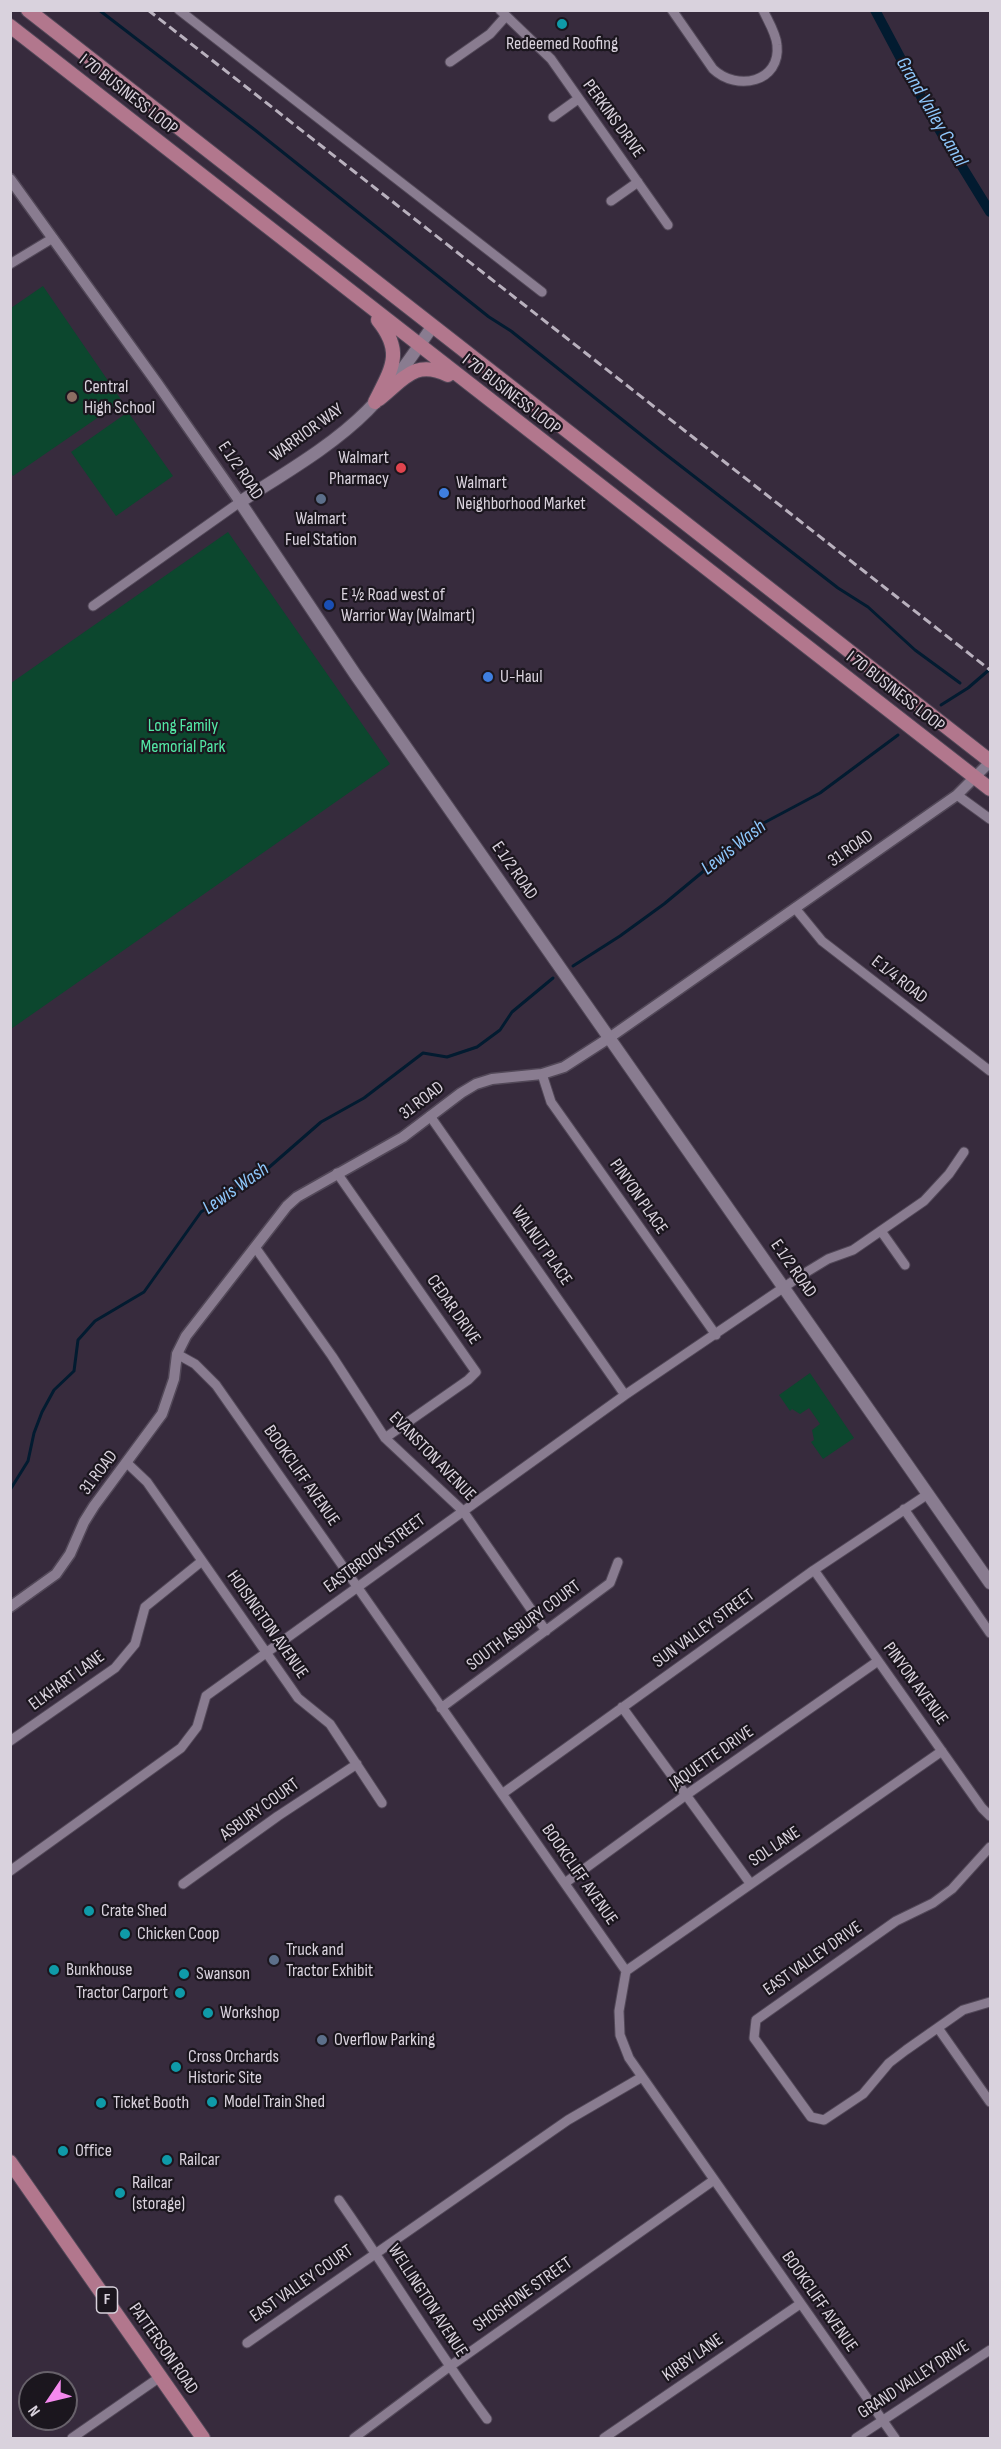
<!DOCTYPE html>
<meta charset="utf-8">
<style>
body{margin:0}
#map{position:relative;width:1001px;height:2449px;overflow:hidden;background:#372b3d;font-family:"Sofia Sans Condensed",sans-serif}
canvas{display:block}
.frame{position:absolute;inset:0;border:12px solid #d9d2dd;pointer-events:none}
.north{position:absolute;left:18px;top:2371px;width:60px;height:60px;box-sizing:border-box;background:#1b161e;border:2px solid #67616a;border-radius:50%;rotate:235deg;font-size:16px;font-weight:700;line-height:24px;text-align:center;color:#d9d2dd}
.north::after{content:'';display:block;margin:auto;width:21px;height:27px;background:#f589ee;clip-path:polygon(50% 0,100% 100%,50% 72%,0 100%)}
</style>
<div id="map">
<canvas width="1001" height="2449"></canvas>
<div class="frame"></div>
<div class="north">N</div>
</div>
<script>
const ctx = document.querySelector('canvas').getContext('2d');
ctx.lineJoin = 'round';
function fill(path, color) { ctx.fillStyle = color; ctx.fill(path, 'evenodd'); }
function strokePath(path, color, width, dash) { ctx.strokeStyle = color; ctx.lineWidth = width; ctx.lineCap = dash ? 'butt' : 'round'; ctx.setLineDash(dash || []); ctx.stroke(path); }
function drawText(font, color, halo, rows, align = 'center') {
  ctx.font = font + ' "Sofia Sans Condensed",sans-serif'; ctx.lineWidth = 4.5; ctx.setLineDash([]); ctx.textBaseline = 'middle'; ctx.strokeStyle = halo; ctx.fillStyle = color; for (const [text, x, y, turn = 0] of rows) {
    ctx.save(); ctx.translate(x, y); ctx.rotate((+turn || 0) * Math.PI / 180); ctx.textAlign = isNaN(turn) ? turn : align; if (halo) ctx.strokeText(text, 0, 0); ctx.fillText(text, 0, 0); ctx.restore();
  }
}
const green = new Path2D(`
 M43,286L122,401L13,476L10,472L11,308Z
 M128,412L173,476L116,516L71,452Z
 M228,532L390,764L11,1029V683Z
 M810,1373L854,1438L823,1459L811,1442L814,1440L812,1430L820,1424L809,1408L800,1414L792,1409L790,1411L779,1395Z`);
const stream = new Path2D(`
 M99,10L255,130L489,317L511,331L664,453L838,588L868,607L915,650L960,683
 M941,705L968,688L990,669
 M573,966L620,936L664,904L758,826L820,793L898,735
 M10,1490L28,1461L34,1433L42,1412L54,1390L74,1371L78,1340L95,1321L144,1292L201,1212L266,1170L321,1122L364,1098L423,1053L447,1057L477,1047L500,1030L512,1012L553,978`);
const canal = new Path2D(`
 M875,10L934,121L990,212`);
const minor = new Path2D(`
 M179,10L542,292
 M500,10L551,59L668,225
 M672,10L713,69C737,92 781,82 777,45C776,33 768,21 763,10
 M450,62L490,34L506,16
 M553,117L578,99
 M611,201L638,182
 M10,264L53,238
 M93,606L240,502
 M957,795L990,819
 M795,908L822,941L990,1071
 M542,1074L551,1102L716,1335
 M430,1116L625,1395
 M337,1173L476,1372L468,1380L385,1438
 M881,1231L905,1265
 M255,1247L332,1356L385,1438L463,1511L546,1631
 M177,1354L195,1364L216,1385L626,1971L619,2011L620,2035L629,2058L895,2438
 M127,1463L147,1482L298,1698L330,1724L382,1803
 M904,1509L990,1633
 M814,1570L982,1808L990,1816
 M622,1707L750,1883
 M441,1708L610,1583L618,1562
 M10,1741L115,1668L135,1644L145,1607L202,1561
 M502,1794L814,1570L928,1494
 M990,1847L952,1889L933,1903L896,1921L756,2020L754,2038L811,2117L824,2120L863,2094L889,2063L906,2050L963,2010L990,2002
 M10,1871L181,1748L197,1727L206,1696L625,1395L805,1273L828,1259L853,1250L924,1201L949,1174L964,1152
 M565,1883L686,1795L878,1661
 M183,1884L278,1816L357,1764
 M626,1971L942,1751
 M938,2028L990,2102
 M339,2200C390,2273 435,2348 487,2419
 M247,2343L568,2120L642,2077
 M72,2438L160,2377
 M354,2438L449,2367L714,2180
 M604,2438L800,2304
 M856,2438L990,2350`);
const tertiary = new Path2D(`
 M10,179L157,383L240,502
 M10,1607L56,1574L70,1554L84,1522L94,1506L162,1414L174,1379L177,1354L186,1336L287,1206L297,1197L403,1137L461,1093L476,1084L492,1079L542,1074L564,1067L609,1038L957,795L990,762`);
const secondary = new Path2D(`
 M432,327C412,356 392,386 367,411C331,447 283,474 240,502L355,674L990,1583`);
const primary = new Path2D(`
 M28,10L990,761
 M10,26L990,789
 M379,399C404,379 415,359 448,375
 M375,402C392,368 404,352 378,320
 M10,2162L203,2438`);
const rail = new Path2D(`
 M148,10L990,670`);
const markers = [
 [562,24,6,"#0f9aa8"],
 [72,397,6,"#8d6e63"],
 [401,468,6,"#e0444e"],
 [444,493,6,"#3f7fe0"],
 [321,499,6,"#5c6f8a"],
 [329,605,6,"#1a4fb4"],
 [488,677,6,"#3f7fe0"],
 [89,1911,6,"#0f9aa8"],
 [125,1934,6,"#0f9aa8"],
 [274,1960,6,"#5c6f8a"],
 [54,1970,6,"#0f9aa8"],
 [184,1974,6,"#0f9aa8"],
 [180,1993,6,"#0f9aa8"],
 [208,2013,6,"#0f9aa8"],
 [322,2040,6,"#5c6f8a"],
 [176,2067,6,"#0f9aa8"],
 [212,2102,6,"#0f9aa8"],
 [101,2103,6,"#0f9aa8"],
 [63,2151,6,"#0f9aa8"],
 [167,2160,6,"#0f9aa8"],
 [120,2193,6,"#0f9aa8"]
];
const shields = [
 [107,2300,21]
];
const shieldNames = [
 ["F",107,2300]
];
const poiNames = [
 ["Redeemed Roofing",562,44,"center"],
 ["Central",84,387],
 ["High School",84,408],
 ["Walmart",389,458,"right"],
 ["Pharmacy",389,479,"right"],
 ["Walmart",456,483],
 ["Neighborhood Market",456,504],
 ["Walmart",321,519,"center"],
 ["Fuel Station",321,540,"center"],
 ["E ½ Road west of",341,595],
 ["Warrior Way (Walmart)",341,616],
 ["U-Haul",500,677],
 ["Crate Shed",101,1911],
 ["Chicken Coop",137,1934],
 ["Truck and",286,1950],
 ["Tractor Exhibit",286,1971],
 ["Bunkhouse",66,1970],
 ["Swanson",196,1974],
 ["Tractor Carport",168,1993,"right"],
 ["Workshop",220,2013],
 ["Overflow Parking",334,2040],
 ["Cross Orchards",188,2057],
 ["Historic Site",188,2078],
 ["Model Train Shed",224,2102],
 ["Ticket Booth",113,2103],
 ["Office",75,2151],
 ["Railcar",179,2160],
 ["Railcar",132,2183],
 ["(storage)",132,2204]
];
const streetNames = [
 ["I 70 BUSINESS LOOP",128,95,38],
 ["PERKINS DRIVE",613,119,54],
 ["I 70 BUSINESS LOOP",511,395,38],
 ["WARRIOR WAY",307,433,-36],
 ["E 1/2 ROAD",240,471,56],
 ["I 70 BUSINESS LOOP",895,692,38],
 ["31 ROAD",851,849,-35],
 ["E 1/2 ROAD",514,871,55],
 ["E 1/4 ROAD",899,980,38],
 ["31 ROAD",422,1101,-37],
 ["PINYON PLACE",638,1197,55],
 ["WALNUT PLACE",541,1246,55],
 ["E 1/2 ROAD",793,1269,55],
 ["CEDAR DRIVE",453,1310,55],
 ["EVANSTON AVENUE",432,1457,46],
 ["31 ROAD",99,1473,-53],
 ["BOOKCLIFF AVENUE",301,1476,55],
 ["EASTBROOK STREET",375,1554,-36],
 ["HOISINGTON AVENUE",267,1625,55],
 ["SOUTH ASBURY COURT",524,1626,-37],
 ["SUN VALLEY STREET",704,1629,-36],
 ["ELKHART LANE",67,1681,-36],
 ["PINYON AVENUE",915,1684,54],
 ["JAQUETTE DRIVE",712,1758,-35],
 ["ASBURY COURT",260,1810,-36],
 ["SOL LANE",775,1847,-34],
 ["BOOKCLIFF AVENUE",579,1875,55],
 ["EAST VALLEY DRIVE",813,1959,-35],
 ["EAST VALLEY COURT",302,2284,-35],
 ["SHOSHONE STREET",523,2295,-35],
 ["WELLINGTON AVENUE",427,2301,57],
 ["BOOKCLIFF AVENUE",819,2302,55],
 ["PATTERSON ROAD",163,2349,55],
 ["KIRBY LANE",693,2358,-35],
 ["GRAND VALLEY DRIVE",914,2380,-33]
];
const parkNames = [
 ["Long Family",183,726],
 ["Memorial Park",183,747]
];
const waterNames = [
 ["Grand Valley Canal",931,112,60],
 ["Lewis Wash",734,848,-38],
 ["Lewis Wash",236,1189,-35]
];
fill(green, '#0c472e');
strokePath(stream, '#021b30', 3);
strokePath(canal, '#021b30', 10);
strokePath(minor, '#524858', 11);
strokePath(tertiary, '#524858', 13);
strokePath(secondary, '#524858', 14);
strokePath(primary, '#524858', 16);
strokePath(minor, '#897c90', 9);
strokePath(tertiary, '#897c90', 10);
strokePath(secondary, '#897c90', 12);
strokePath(primary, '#b2778d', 14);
strokePath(rail, '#b9b1be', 3, [9, 4.5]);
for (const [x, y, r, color] of markers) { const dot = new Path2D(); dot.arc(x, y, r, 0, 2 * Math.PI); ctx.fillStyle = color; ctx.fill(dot); strokePath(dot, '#1b161e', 2); }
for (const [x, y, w] of shields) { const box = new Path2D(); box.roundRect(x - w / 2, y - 13, w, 26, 4.5); ctx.fillStyle = '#1b161e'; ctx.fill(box); strokePath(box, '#d9d2dd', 1.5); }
drawText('bold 16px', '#d9d2dd', null, shieldNames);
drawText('18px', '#d9d2dd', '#1b161e', poiNames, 'left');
drawText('18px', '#d9d2dd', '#1b161e', streetNames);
drawText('18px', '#53e9a6', '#1b161e', parkNames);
drawText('italic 20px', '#8ec7fc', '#1b161e', waterNames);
</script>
